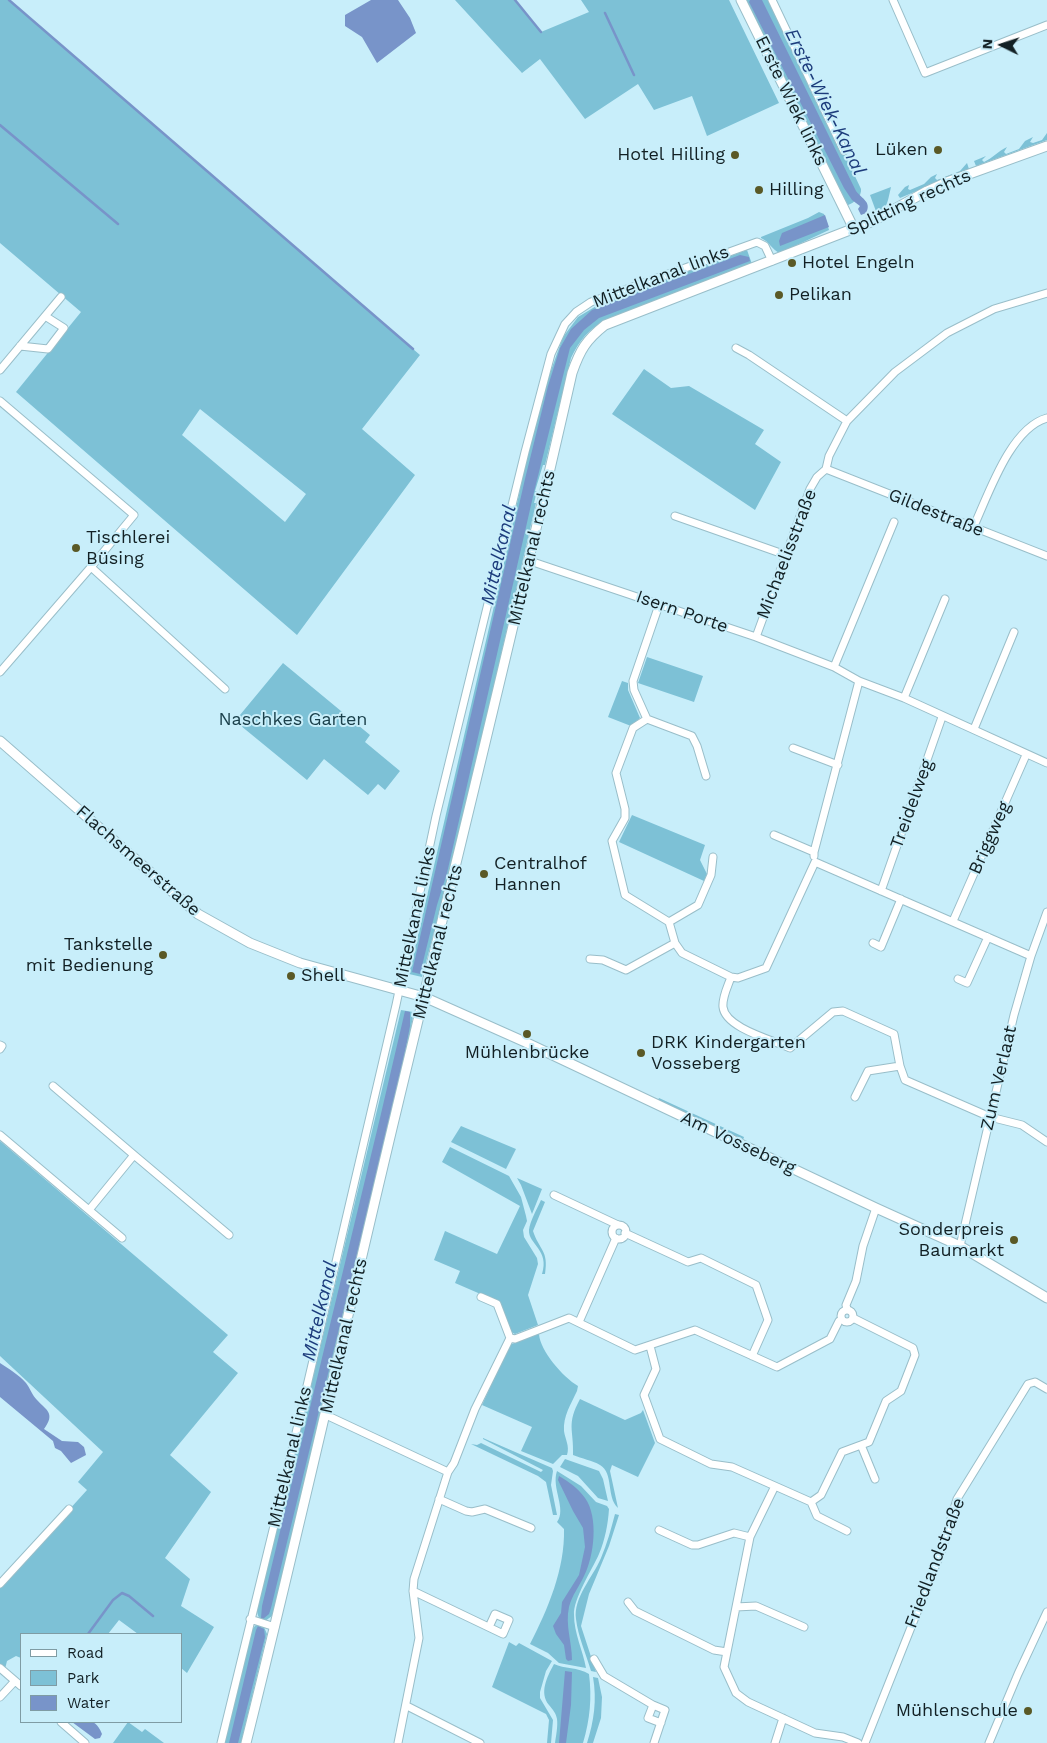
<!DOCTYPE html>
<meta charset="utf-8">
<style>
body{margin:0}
#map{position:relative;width:1047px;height:1743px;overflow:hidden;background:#c8eefa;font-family:"Work Sans",sans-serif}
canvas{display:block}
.legend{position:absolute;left:20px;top:1633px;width:162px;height:90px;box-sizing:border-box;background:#c8eefa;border:1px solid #7f9ca4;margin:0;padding:6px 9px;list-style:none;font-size:15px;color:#122024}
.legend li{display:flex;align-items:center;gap:10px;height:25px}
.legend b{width:25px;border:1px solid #7f9ca4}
.north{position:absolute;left:977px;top:20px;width:50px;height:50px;-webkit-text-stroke:4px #c8eefa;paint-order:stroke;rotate:274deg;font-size:14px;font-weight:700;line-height:20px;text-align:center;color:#122024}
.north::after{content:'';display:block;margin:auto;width:18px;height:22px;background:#122024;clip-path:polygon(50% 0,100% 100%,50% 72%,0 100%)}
</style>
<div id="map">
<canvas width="1047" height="1743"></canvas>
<ul class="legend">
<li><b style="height:6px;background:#fff"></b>Road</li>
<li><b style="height:14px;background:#7dc1d6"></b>Park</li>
<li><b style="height:14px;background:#7894c9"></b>Water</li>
</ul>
<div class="north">N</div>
</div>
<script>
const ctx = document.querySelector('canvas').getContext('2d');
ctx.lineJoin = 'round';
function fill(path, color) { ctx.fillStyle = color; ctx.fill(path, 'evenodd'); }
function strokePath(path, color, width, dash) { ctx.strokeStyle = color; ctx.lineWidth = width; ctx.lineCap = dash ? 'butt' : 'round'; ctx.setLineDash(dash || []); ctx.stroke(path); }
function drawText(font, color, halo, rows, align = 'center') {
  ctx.font = font + ' "Work Sans",sans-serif'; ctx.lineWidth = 4; ctx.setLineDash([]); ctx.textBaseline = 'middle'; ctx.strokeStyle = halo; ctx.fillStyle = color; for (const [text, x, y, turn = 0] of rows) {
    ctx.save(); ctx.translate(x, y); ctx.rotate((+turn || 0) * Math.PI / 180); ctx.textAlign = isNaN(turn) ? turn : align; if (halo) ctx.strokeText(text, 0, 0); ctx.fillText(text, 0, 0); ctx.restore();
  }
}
const green = new Path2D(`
 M0,0H9L420,355L362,429L415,475L297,635L16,392L81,312L0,243ZM200,409L306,494L285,522L182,435Z
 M455,0H515L541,32L589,12L581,0H729L779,103L707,136L692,96L654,110L638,84L585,119L540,59L522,73Z
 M747,0H768L771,4L840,150L845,155L861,189C862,196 854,203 848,205L837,186L746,4Z
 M1047,133V140L976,166L974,161L986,156L982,160L984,162C993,158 998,151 1007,147L1004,152L1006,154L1019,149L1025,141L1033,137L1030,142L1033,143L1042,140Z
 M967,163L969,169L900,198L898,195L905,187L909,185L908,189L910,190L924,184L931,177L937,174L935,178L937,180L960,171Z
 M891,187C888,199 888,209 877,214L870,195Z
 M819,212L824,214L829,230L780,253C772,250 770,242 761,238V237L808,218Z
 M747,250L752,264L604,321C588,330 579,341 571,358L545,465H543L535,491H537L534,503H536L457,846L422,977L409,974L506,554L528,453L545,387L563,337L578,317L603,302Z
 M644,369L671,388L689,386L764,430L755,444L781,462L755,510L612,414Z
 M647,657L703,676L694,702L638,683Z
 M283,663L370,735L365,742L400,771L385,790L378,784L368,795L324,759L307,780L235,721Z
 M622,681L628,683V690L640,718L631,726L608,717Z
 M632,815L705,845L700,860L707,874L704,881L619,842Z
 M401,1010L413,1012V1017L397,1100L274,1609L272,1616L265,1621C259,1619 258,1617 257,1611Z
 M659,1098L744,1137L743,1140L658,1100Z
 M461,1126L516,1149L506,1169L451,1142Z
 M0,1141L228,1335L213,1352L238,1373L170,1455L211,1492L165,1558L190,1579L181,1606L214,1627L187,1673L181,1668V1634H138L119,1620L108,1634H21V1658L16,1656L7,1661L5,1669L0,1664V1586L87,1490L78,1482L103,1452L0,1356Z
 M450,1147L509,1176L521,1197L526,1216L527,1221L523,1230L524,1237L537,1258L538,1264L528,1295L538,1325L515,1334L511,1332L499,1302L455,1283L460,1271L434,1260L445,1231L497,1254L520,1206L442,1162Z
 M517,1178L542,1189L532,1214L521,1185Z
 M541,1200L545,1202L533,1231C539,1250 549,1250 545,1274H542C550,1250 528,1244 529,1230C530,1221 537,1209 541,1200Z
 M539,1334C540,1351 563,1377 578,1386L577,1391C571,1404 563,1416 564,1431C565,1439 570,1446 567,1455H562L553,1464L521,1451L532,1427L482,1405L509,1345Z
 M580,1399L625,1420L641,1413L643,1410L655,1443L638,1477L612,1465L610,1471L618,1508C606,1497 614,1473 600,1465C592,1460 582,1459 573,1455C574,1429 566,1425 580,1399Z
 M483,1438L552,1468L553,1471L551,1485L557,1515H553L546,1482L538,1476L471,1444L477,1445L481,1443L541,1472L543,1470L483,1439Z
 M565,1459L599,1471L603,1479L608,1501L598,1498L578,1476L560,1467Z
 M557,1471L581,1486L596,1502L607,1506L609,1509C608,1524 605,1540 599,1554C592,1570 573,1599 574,1615C574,1633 583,1651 586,1668L559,1663L548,1653L530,1644C548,1609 565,1569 564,1529L557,1522C567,1509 551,1488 557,1471Z
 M615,1514L619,1515L609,1546L589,1594L581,1626L596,1672L591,1671C586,1654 578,1636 576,1619C573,1598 593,1577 601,1558C607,1544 611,1529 615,1514Z
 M256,1625L264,1627L267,1634L241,1743H224L253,1628Z
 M509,1642L516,1646L519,1643L552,1661L546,1671L540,1692V1698L553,1720L551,1743H547L549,1720L546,1714L492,1687Z
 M554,1664C564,1669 578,1667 589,1674C592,1698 590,1719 583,1743H555C556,1736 558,1726 557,1719C556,1713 553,1710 549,1705C539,1693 547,1677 554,1664Z
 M593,1677L598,1678L602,1697L601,1718L593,1743H587C594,1721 597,1700 593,1677Z
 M128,1722L142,1732L145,1729L164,1743H113Z`);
const water = new Path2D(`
 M371,0H398L410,18L416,33L377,63L362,37L345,26V15Z
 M750,0H762L856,191C862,199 872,202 866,213L861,215L858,209L860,206L852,200L844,188L749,2Z
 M825,215L829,227L780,246L779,241L782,233Z
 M740,255L749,257L750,261L599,318L584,330L570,348L534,492L447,873L437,905L420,974L412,972L525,479L548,386L560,348L571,329L592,310Z
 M405,1011L410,1012V1026L400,1078L271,1608L269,1614L263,1619L261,1618L262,1606L380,1118Z
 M0,1363C9,1369 19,1375 26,1383C30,1388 32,1395 37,1400C46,1410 56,1413 44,1429L62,1441L78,1442L84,1447L86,1455L71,1463L61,1451L55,1448L53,1441L0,1397Z
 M559,1476C569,1482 578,1488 585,1498C599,1517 594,1557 584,1576C579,1587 572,1595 569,1607C565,1625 572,1642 572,1660L568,1661L566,1659L564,1645L556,1634L553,1626L561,1613L562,1602L579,1575L585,1547L583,1528L573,1511L558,1480Z
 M258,1626L264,1629L265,1637L238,1743H229L256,1630Z
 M565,1671L572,1672L571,1705L566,1743H559Z
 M72,1722C88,1722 95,1717 102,1734L100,1738L95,1739Z`);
const stream = new Path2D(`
 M9,0L413,349
 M515,0L541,32
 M605,13L634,75
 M0,125L118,224
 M88,1634L113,1600L122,1593L129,1596L153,1616`);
const street = new Path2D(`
 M772,0L844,151
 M893,0L925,73L1047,25
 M20,346L48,349L64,328L45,316
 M736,348L749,355L847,421
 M0,370L61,297
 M0,401L134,515L91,567L0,672
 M826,469L1047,556
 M675,516L786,555
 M973,528C988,496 1010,428 1047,418
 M530,561L756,637L834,667L859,681L904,698L1047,763
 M91,567L225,689
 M659,605L633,681L634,690L647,719L692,736L697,746L706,776
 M756,637L810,489L817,477L826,469L829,456L847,421L895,372L947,333L994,309L1047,293
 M834,667L894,522
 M904,698L945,599
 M647,719L633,728L616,773L625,809V818L612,841L625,895L669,922L675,943L682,953L731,977L738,978L766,968L815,862L1031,956
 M974,729L1014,632
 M793,748L838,765
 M774,835L814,852V856
 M814,852L859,681
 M881,891L942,717
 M953,921L1026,755
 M669,922L698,905L711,875L713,857
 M873,943L881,947L901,899
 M590,959L603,960L626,970L675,943
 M731,977C728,986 722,997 723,1007C725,1028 773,1040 790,1048L833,1012L843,1011L894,1034L900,1066L905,1080L990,1117L1022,1125L1047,1142
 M958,979L967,983L988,937
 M0,1045L2,1046L0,1049
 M53,1086L134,1155
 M855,1097L868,1071L900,1066
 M0,1135L122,1238
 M554,1195L618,1225
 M89,1210L134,1155L229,1235
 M612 1232a7 7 0 1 1 14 0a7 7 0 1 1-14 0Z
 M625,1233L688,1262L701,1258L756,1285L768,1320L752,1356
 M960,1246L1014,1015L1031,956L1047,912
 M481,1297L497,1304L510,1338L515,1339L569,1318L635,1350L695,1330L777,1367L830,1339L839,1321L842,1320
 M847,1309L846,1305L856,1281L863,1246L876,1208
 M841 1316a6 6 0 1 1 12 0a6 6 0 1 1-12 0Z
 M579,1322L616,1238
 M650,1346L656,1369L644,1395L660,1439L711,1464L732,1467L811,1502L821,1495L842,1452L869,1442L886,1401L901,1391L915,1355L913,1348L853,1318
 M326,1415L448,1472
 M861,1445L875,1479
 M775,1486L750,1537L724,1667L736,1693L748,1702L815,1733L843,1737L858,1743
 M439,1499L466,1511L472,1512L485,1509L531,1528
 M811,1502L817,1516L847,1531
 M659,1530L692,1545H698L734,1533L750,1537
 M0,1584L69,1509
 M413,1591L503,1634L509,1620L495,1614L489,1627
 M628,1602L635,1611L714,1650L727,1652
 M736,1607L756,1606L804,1627
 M250,1619L275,1627
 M594,1659L604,1676L653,1705
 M0,1668L21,1686
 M0,1697L15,1681
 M407,1706L480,1743
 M61,1722L85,1743
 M221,1743L281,1497L396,1005L436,816L525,452L551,354L565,324L576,312L591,302L757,242L765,246L772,261
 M398,1743L419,1638L413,1591L414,1579L448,1472L454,1463L475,1409L510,1338
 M654,1743L665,1710L653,1705L648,1718L661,1723
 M775,1743L783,1718
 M865,1743L941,1552L957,1499L1028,1384L1035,1382L1047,1389
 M989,1743L1018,1674L1047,1612`);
const secondary = new Path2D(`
 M741,0L854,229
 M0,741L198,914L250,943L300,963L424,997L525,1042L876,1208L960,1246L1047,1298
 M246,1743C298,1535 345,1325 395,1116C454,869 516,621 572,373C580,350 586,340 605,325L873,221L927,191L947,182L1047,146`);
const markers = [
 [938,150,5,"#5a5926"],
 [735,155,5,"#5a5926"],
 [759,190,5,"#5a5926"],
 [792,263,5,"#5a5926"],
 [779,295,5,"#5a5926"],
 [76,548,5,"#5a5926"],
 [484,874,5,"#5a5926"],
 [163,955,5,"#5a5926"],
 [291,976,5,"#5a5926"],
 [527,1034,5,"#5a5926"],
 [641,1053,5,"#5a5926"],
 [1014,1240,5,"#5a5926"],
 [1028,1711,5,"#5a5926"]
];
const streetNames = [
 ["Erste Wiek links",791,101,64],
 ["Splitting rechts",909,203,-25],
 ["Mittelkanal links",661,277,-21],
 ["Gildestraße",936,513,22],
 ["Mittelkanal rechts",532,548,-77],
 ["Michaelisstraße",787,554,-69],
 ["Isern Porte",682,612,19],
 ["Treidelweg",912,804,-70],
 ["Briggweg",990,838,-66],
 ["Flachsmeerstraße",138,861,41],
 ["Mittelkanal links",415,917,-78],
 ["Mittelkanal rechts",438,942,-76],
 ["Zum Verlaat",999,1078,-77],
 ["Am Vosseberg",738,1143,25],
 ["Mittelkanal rechts",344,1336,-77],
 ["Mittelkanal links",290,1457,-77],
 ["Friedlandstraße",935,1563,-69]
];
const poiNames = [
 ["Lüken",928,150,"right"],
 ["Hotel Hilling",725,155,"right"],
 ["Hilling",769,190],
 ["Hotel Engeln",802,263],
 ["Pelikan",789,295],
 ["Tischlerei",86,538],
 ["Büsing",86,559],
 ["Centralhof",494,864],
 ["Hannen",494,885],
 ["Tankstelle",153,945,"right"],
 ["mit Bedienung",153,966,"right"],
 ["Shell",301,976],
 ["DRK Kindergarten",651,1043],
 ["Vosseberg",651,1064],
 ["Mühlenbrücke",527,1053,"center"],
 ["Sonderpreis",1004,1230,"right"],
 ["Baumarkt",1004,1251,"right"],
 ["Mühlenschule",1018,1711,"right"]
];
const parkNames = [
 ["Naschkes Garten",293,720]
];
const waterNames = [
 ["Erste-Wiek-Kanal",825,102,64],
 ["Mittelkanal",499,555,-77],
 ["Mittelkanal",320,1311,-77]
];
fill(green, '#7dc1d6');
fill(water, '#7894c9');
strokePath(stream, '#7894c9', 2.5);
strokePath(street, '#99bec9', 9);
strokePath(secondary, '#99bec9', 11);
strokePath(street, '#fff', 7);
strokePath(secondary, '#fff', 9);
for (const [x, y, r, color] of markers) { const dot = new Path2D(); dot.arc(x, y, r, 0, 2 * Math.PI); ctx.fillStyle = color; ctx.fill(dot); strokePath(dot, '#c8eefa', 2); }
drawText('18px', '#122024', '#c8eefa', streetNames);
drawText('18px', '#122024', '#c8eefa', poiNames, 'left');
drawText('18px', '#1b404b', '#c8eefa', parkNames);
drawText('italic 19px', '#1d3c7c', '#c8eefa', waterNames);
</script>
